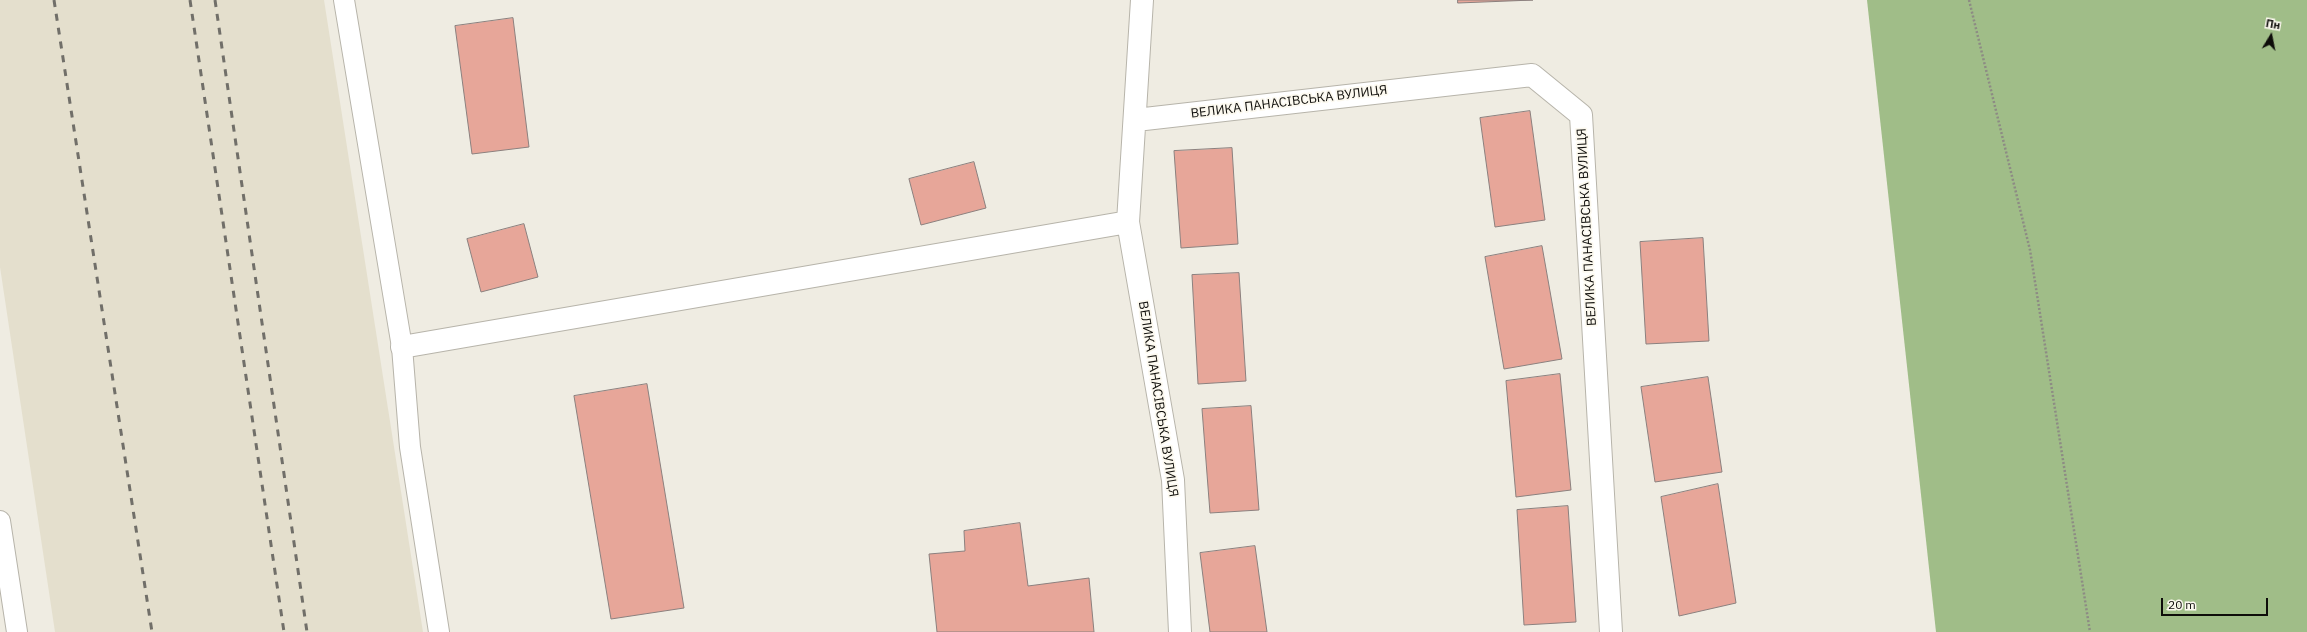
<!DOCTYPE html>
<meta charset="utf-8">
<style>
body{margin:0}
#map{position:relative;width:2307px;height:632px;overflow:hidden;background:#efece2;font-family:"IBM Plex Sans",sans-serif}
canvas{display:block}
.north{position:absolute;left:2251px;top:16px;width:40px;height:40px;-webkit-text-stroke:3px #fcf9ef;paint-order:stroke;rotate:10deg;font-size:11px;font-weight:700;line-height:16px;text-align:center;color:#0e0d0a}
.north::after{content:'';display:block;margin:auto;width:14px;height:18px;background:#0e0d0a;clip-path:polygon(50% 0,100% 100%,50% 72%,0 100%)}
.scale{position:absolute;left:2161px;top:598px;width:107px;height:18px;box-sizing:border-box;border:2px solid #0e0d0a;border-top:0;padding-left:5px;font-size:12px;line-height:14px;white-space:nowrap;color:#0e0d0a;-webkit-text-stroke:3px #fcf9ef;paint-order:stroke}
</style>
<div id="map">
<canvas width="2307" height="632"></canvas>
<div class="north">Пн</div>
<div class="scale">20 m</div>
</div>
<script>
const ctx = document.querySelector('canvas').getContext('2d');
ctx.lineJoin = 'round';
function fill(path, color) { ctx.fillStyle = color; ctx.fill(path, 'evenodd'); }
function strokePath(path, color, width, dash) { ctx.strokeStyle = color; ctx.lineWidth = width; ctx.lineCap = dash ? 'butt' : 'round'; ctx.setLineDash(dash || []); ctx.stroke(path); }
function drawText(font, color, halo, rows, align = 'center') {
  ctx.font = font + ' "IBM Plex Sans",sans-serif'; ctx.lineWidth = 3.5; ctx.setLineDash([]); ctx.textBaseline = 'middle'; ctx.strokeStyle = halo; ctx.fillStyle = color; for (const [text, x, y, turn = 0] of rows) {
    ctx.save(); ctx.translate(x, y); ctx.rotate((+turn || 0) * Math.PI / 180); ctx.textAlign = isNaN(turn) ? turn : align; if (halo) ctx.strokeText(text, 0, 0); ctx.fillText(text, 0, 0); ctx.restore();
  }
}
const built = new Path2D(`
 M0,0H324L423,632H55L0,267Z`);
const forest = new Path2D(`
 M1867,0H2307V632H1936Z`);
const building = new Path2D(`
 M1458,0H1533L1458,3Z
 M513,18L529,147L472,154L455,26Z
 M1530,111L1545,220L1495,227L1480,118Z
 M1232,148L1238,244L1181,248L1174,151Z
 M974,162L986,208L921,225L909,179Z
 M524,224L538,277L481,292L467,239Z
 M1703,238L1709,341L1646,344L1640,242Z
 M1542,246L1562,359L1504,369L1485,257Z
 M1239,273L1246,381L1198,384L1192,275Z
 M1560,374L1571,490L1516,497L1506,381Z
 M1708,377L1722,472L1655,482L1641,387Z
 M647,384L684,608L611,619L574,396Z
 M1251,406L1259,510L1210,513L1202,409Z
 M1718,484L1736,603L1679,616L1661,497Z
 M1568,506L1576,622L1524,625L1517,510Z
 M1020,523L1028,586L1089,578L1094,632H937L929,554L965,551L964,531Z
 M1255,546L1267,632H1210L1200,553Z`);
const path = new Path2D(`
 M1969,0L2030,250L2090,632`);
const lane = new Path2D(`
 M344,0L402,347L410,447L439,632
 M0,521L17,632`);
const street = new Path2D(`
 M1142,0L1128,222L1173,480L1180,632
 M1136,120L1532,75L1581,115L1611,632
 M402,347L1128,222`);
const rail = new Path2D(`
 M54,0L152,632
 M190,0L284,632
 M215,0L307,632`);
const streetNames = [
 ["ВЕЛИКА ПАНАСІВСЬКА ВУЛИЦЯ",1289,102,-7],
 ["ВЕЛИКА ПАНАСІВСЬКА ВУЛИЦЯ",1587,227,-93],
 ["ВЕЛИКА ПАНАСІВСЬКА ВУЛИЦЯ",1158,399,81]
];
fill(built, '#e4dfcd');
fill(forest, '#a0bd88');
fill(building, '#e7a699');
strokePath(building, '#8b807e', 1);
strokePath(lane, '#b7b4aa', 22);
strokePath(street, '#b7b4aa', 24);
strokePath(path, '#8d8b84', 2.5, [2, 2]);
strokePath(lane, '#fff', 20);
strokePath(street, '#fff', 22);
strokePath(rail, '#716f69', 3, [7, 7]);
drawText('13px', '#0e0d0a', '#fcf9ef', streetNames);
</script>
